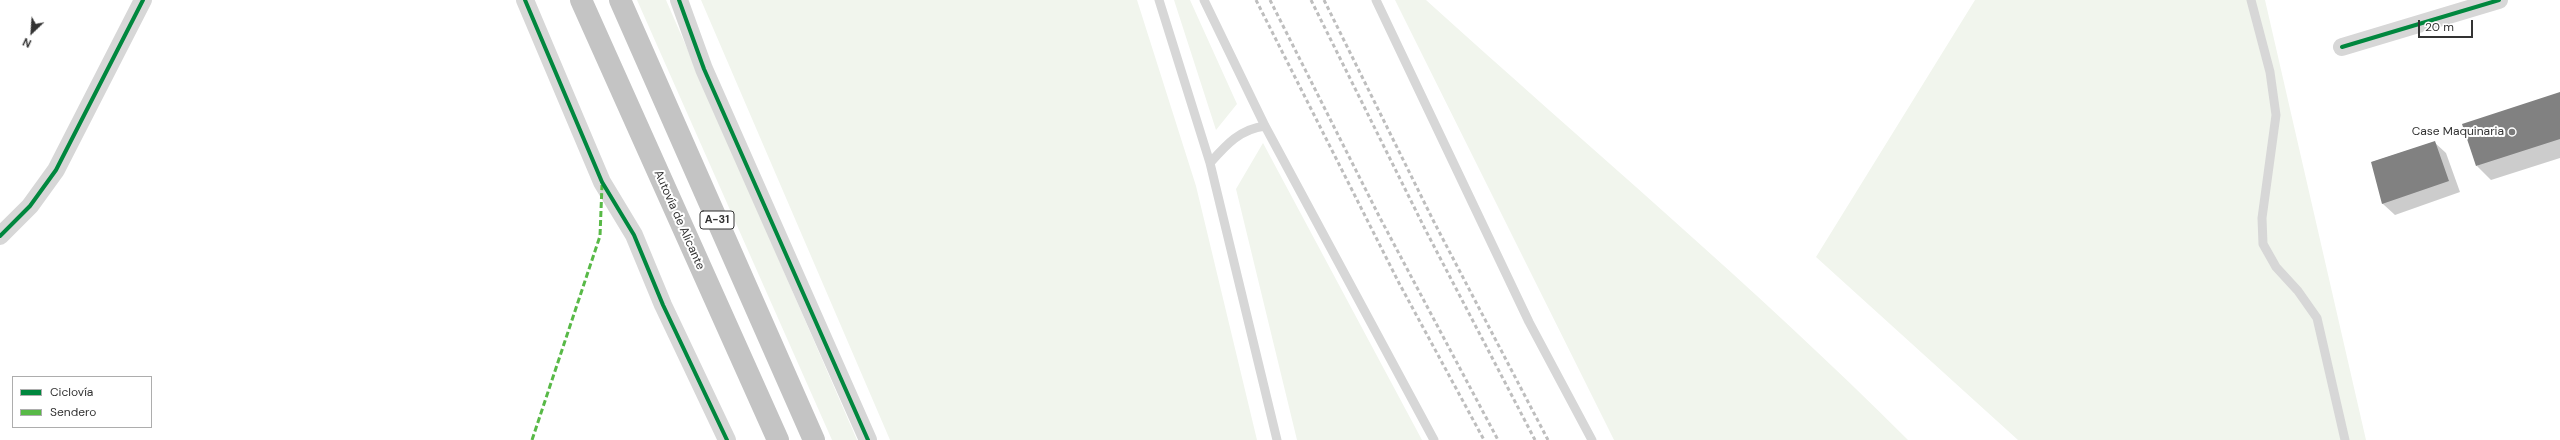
<!DOCTYPE html>
<meta charset="utf-8">
<style>
body{margin:0}
#map{position:relative;width:2560px;height:440px;overflow:hidden;background:#fff;font-family:"DM Sans",sans-serif}
canvas{display:block}
.legend{position:absolute;left:12px;top:376px;width:140px;height:52px;box-sizing:border-box;background:#fff;border:1px solid #adadad;margin:0;padding:5px 7px;list-style:none;font-size:12px;color:#333}
.legend li{display:flex;align-items:center;gap:8px;height:20px}
.legend b{width:20px;border:1px solid #adadad}
.north{position:absolute;left:12px;top:12px;width:40px;height:40px;-webkit-text-stroke:3px #fff;paint-order:stroke;rotate:205deg;font-size:11px;font-weight:700;line-height:16px;text-align:center;color:#333}
.north::after{content:'';display:block;margin:auto;width:14px;height:18px;background:#333;clip-path:polygon(50% 0,100% 100%,50% 72%,0 100%)}
.scale{position:absolute;left:2418px;top:20px;width:55px;height:18px;box-sizing:border-box;border:2px solid #333;border-top:0;padding-left:5px;font-size:12px;line-height:14px;white-space:nowrap;color:#333;-webkit-text-stroke:3px #fff;paint-order:stroke}
</style>
<div id="map">
<canvas width="2560" height="440"></canvas>
<ul class="legend">
<li><b style="height:5px;background:#00873e"></b>Ciclovía</li>
<li><b style="height:5px;background:#58b947"></b>Sendero</li>
</ul>
<div class="north">N</div>
<div class="scale">20 m</div>
</div>
<script>
const ctx = document.querySelector('canvas').getContext('2d');
ctx.lineJoin = 'round';
function fill(path, color) { ctx.fillStyle = color; ctx.fill(path, 'evenodd'); }
function strokePath(path, color, width, dash) { ctx.strokeStyle = color; ctx.lineWidth = width; ctx.lineCap = dash ? 'butt' : 'round'; ctx.setLineDash(dash || []); ctx.stroke(path); }
function drawText(font, color, halo, rows, align = 'center') {
  ctx.font = font + ' "DM Sans",sans-serif'; ctx.lineWidth = 4; ctx.setLineDash([]); ctx.textBaseline = 'middle'; ctx.strokeStyle = halo; ctx.fillStyle = color; for (const [text, x, y, turn = 0] of rows) {
    ctx.save(); ctx.translate(x, y); ctx.rotate((+turn || 0) * Math.PI / 180); ctx.textAlign = isNaN(turn) ? turn : align; if (halo) ctx.strokeText(text, 0, 0); ctx.fillText(text, 0, 0); ctx.restore();
  }
}
const green = new Path2D(`
 M637,0H666L857,440H832Z
 M701,0H1137L1196,186L1257,440H890Z
 M1174,0H1190L1237,104L1216,130Z
 M1395,0H1426C1587,146 1754,286 1908,440H1614Z
 M1975,0H2265L2366,440H2018L1816,257Z
 M1263,143L1422,440H1297L1236,189Z`);
const shadow = new Path2D(`
 M2560,93V158L2491,180L2477,166Z
 M2434,142L2446,153L2460,192L2395,215L2383,204L2372,162Z`);
const building = new Path2D(`
 M2560,92V139L2476,166L2462,124Z
 M2435,141L2449,181L2382,204L2371,162Z`);
const lane = new Path2D(`
 M1159,0L1210,163L1277,440
 M1204,0L1265,126L1434,440
 M1376,0L1529,322L1592,440
 M2251,0L2270,72L2276,115L2262,218L2263,244L2276,267L2298,291L2317,318L2345,440
 M1210,163C1226,145 1240,129 1265,126`);
const street = new Path2D(`
 M525,0L602,182L634,235L663,305L727,440
 M679,0L704,69L868,440
 M2342,47L2499,0
 M0,236L30,206L56,170L143,0`);
const highway = new Path2D(`
 M581,0L778,440
 M620,0L814,440`);
const rail = new Path2D(`
 M1256,0L1399,283L1484,440
 M1270,0L1379,216L1498,440
 M1311,0L1425,229L1535,440
 M1324,0L1434,222L1548,440`);
const quiet = new Path2D(`
 M532,440L600,236L602,185`);
const cycleway = new Path2D(`
 M525,0L602,182L634,235L663,305L727,440
 M679,0L704,69L868,440
 M2342,47L2499,0
 M0,236L30,206L56,170L143,0`);
const markers = [
 [2512,132,4,"#7a7a7a"]
];
const shields = [
 [717,220,34]
];
const shieldNames = [
 ["A-31",717,220]
];
const poiNames = [
 ["Case Maquinaria",2504,132]
];
const streetNames = [
 ["Autovía de Alicante",679,220,66]
];
fill(green, '#f1f5ed');
fill(shadow, '#0003');
fill(building, '#818181');
strokePath(lane, '#d7d7d7', 9);
strokePath(street, '#d7d7d7', 18);
strokePath(highway, '#c4c4c4', 22);
strokePath(rail, '#bebebe', 3, [4, 3]);
strokePath(quiet, '#58b947', 3, [6, 3]);
strokePath(cycleway, '#00873e', 4);
for (const [x, y, r, color] of markers) { const dot = new Path2D(); dot.arc(x, y, r, 0, 2 * Math.PI); ctx.fillStyle = color; ctx.fill(dot); strokePath(dot, '#fff', 1.5); }
for (const [x, y, w] of shields) { const box = new Path2D(); box.roundRect(x - w / 2, y - 9, w, 18, 3); ctx.fillStyle = '#fff'; ctx.fill(box); strokePath(box, '#333', 1); }
drawText('bold 11px', '#333', null, shieldNames);
drawText('12px', '#333', '#fff', poiNames, 'right');
drawText('12px', '#333', '#fff', streetNames);
</script>
